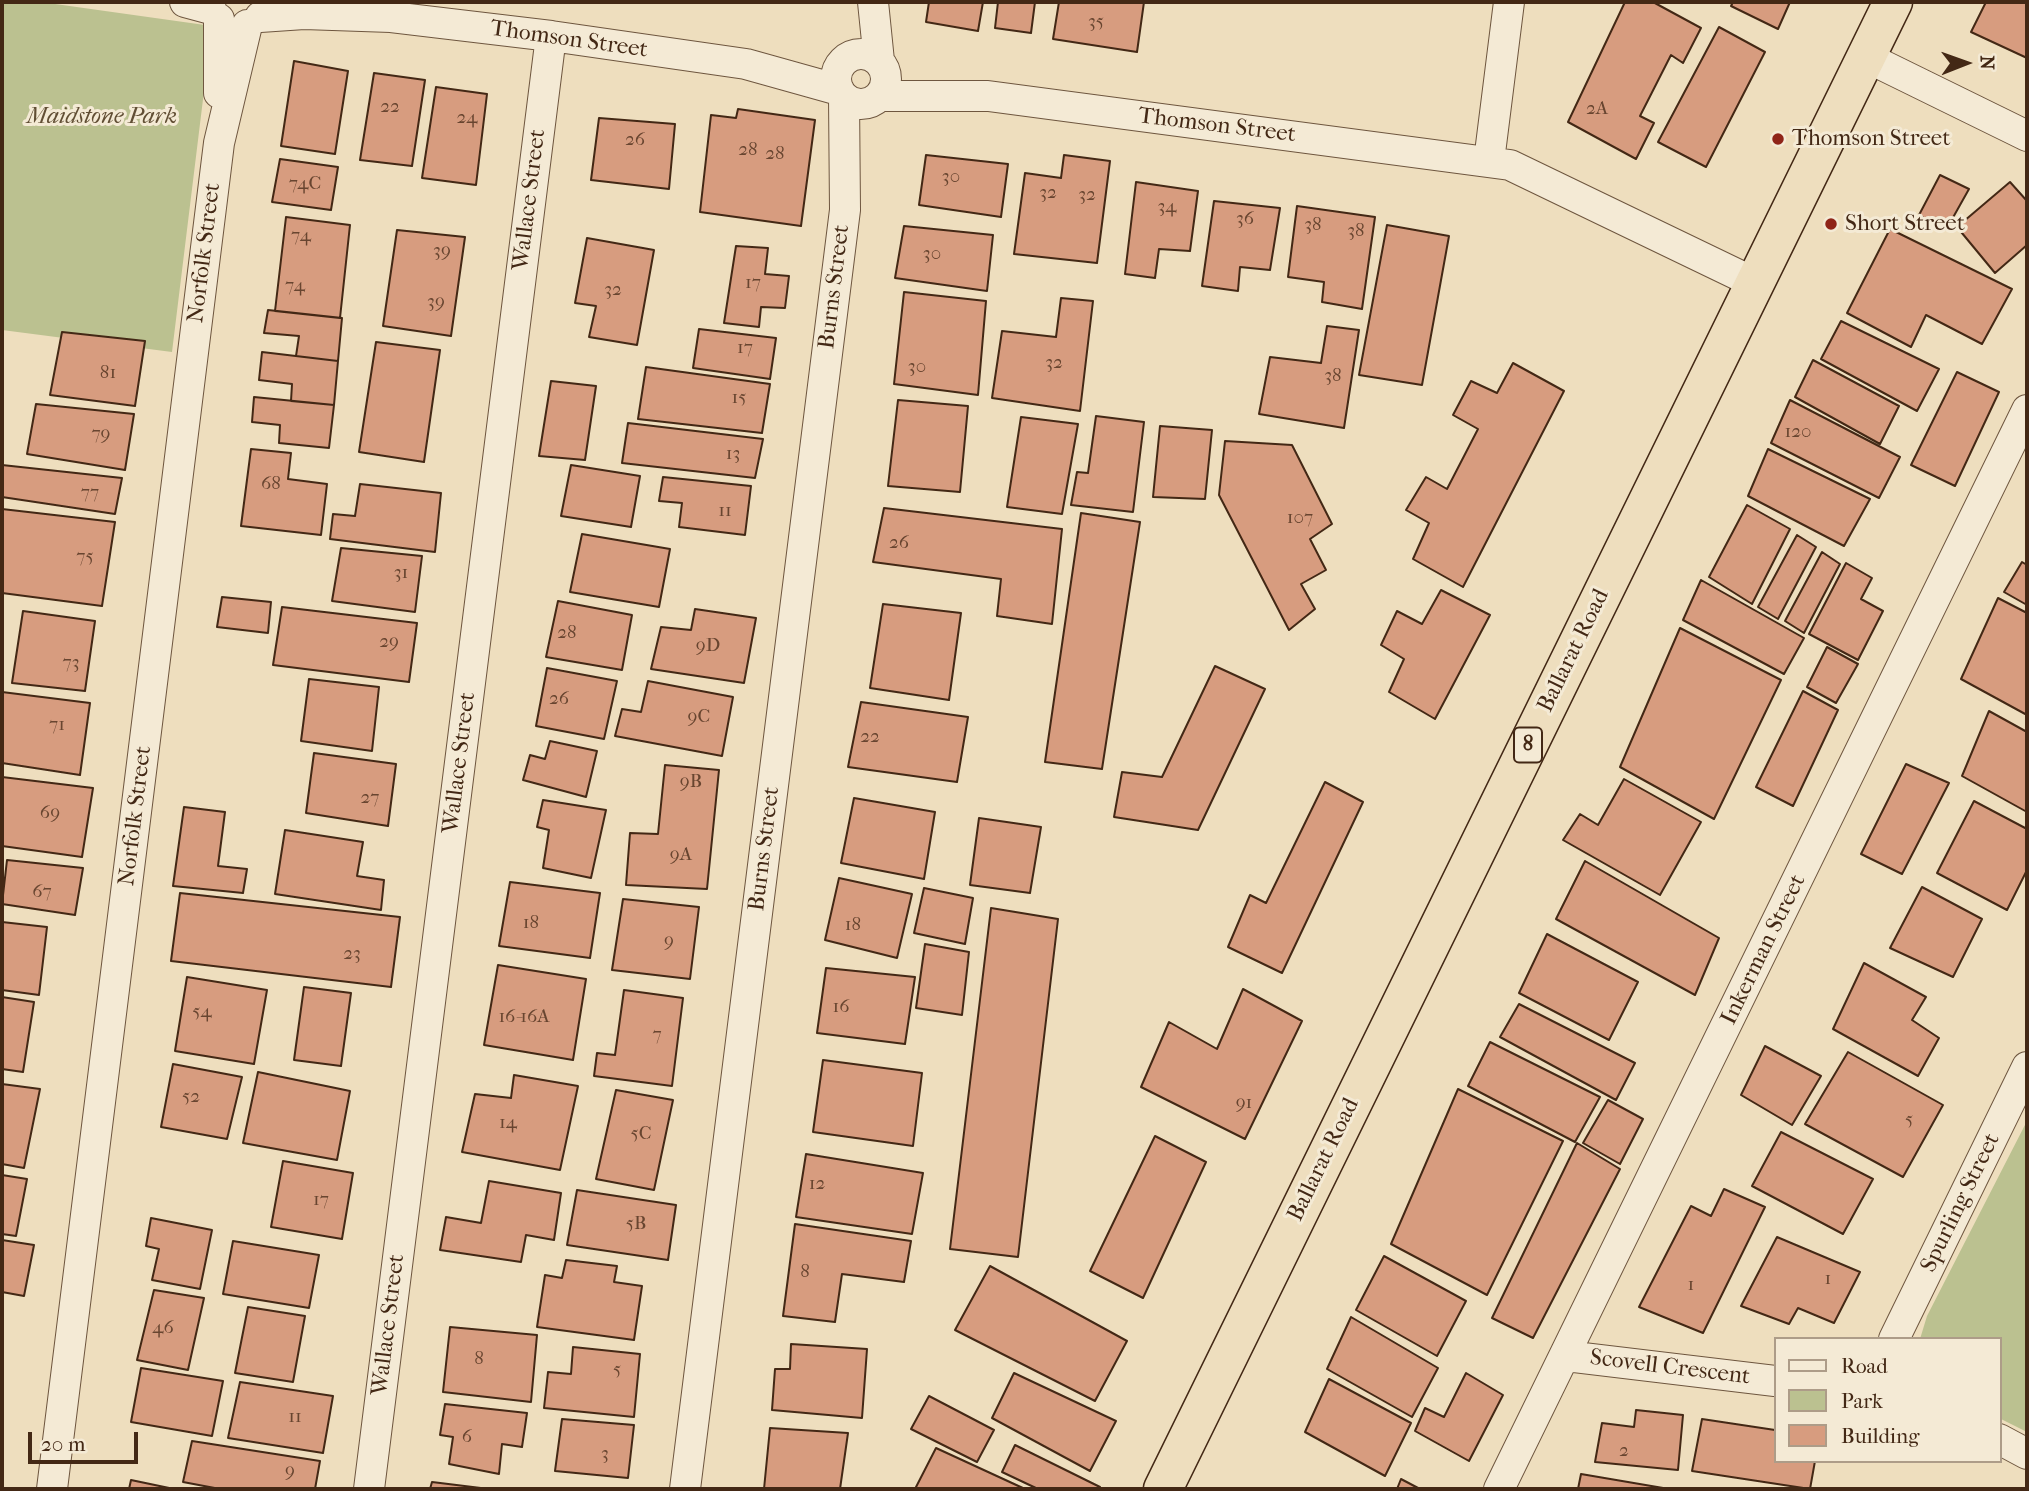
<!DOCTYPE html>
<style>
body{margin:0}
#map{position:relative;width:2029px;height:1491px;overflow:hidden;background:#eedebe;font-family:"IM FELL French Canon",serif}
canvas{display:block}
.frame{position:absolute;inset:0;border:4px solid #432815;pointer-events:none}
.legend{position:absolute;left:1774px;top:1337px;width:228px;height:126px;box-sizing:border-box;background:#f4ead5;border:2px solid #ad9c88;margin:0;padding:9px 12px;list-style:none;font-size:21px;color:#432815}
.legend li{display:flex;align-items:center;gap:14px;height:35px}
.legend b{width:35px;border:2px solid #ad9c88}
.north{position:absolute;left:1931px;top:28px;width:70px;height:70px;-webkit-text-stroke:5px #f4ead5;paint-order:stroke;rotate:89deg;font-size:19px;font-weight:700;line-height:28px;text-align:center;color:#432815}
.north::after{content:'';display:block;margin:auto;width:24px;height:32px;background:#432815;clip-path:polygon(50% 0,100% 100%,50% 72%,0 100%)}
.scale{position:absolute;left:28px;top:1432px;width:110px;height:32px;box-sizing:border-box;border:4px solid #432815;border-top:0;padding-left:9px;font-size:21px;line-height:24px;white-space:nowrap;color:#432815;-webkit-text-stroke:5px #f4ead5;paint-order:stroke}
</style>
<div id="map">
<canvas width="2029" height="1491"></canvas>
<div class="frame"></div>
<ul class="legend">
<li><b style="height:9px;background:#f4ead5"></b>Road</li>
<li><b style="height:19px;background:#bbc190"></b>Park</li>
<li><b style="height:19px;background:#d79c7f"></b>Building</li>
</ul>
<div class="north">N</div>
<div class="scale">20 m</div>
</div>
<script>
const ctx = document.querySelector('canvas').getContext('2d');
ctx.lineJoin = 'round';
function fill(path, color) { ctx.fillStyle = color; ctx.fill(path, 'evenodd'); }
function strokePath(path, color, width, dash) { ctx.strokeStyle = color; ctx.lineWidth = width; ctx.lineCap = dash ? 'butt' : 'round'; ctx.setLineDash(dash || []); ctx.stroke(path); }
function drawText(font, color, halo, rows, align = 'center') {
  ctx.font = font + ' "IM FELL French Canon",serif'; ctx.lineWidth = 6; ctx.setLineDash([]); ctx.textBaseline = 'middle'; ctx.strokeStyle = halo; ctx.fillStyle = color; for (const [text, x, y, turn = 0] of rows) {
    ctx.save(); ctx.translate(x, y); ctx.rotate((+turn || 0) * Math.PI / 180); ctx.textAlign = isNaN(turn) ? turn : align; if (halo) ctx.strokeText(text, 0, 0); ctx.fillText(text, 0, 0); ctx.restore();
  }
}
const green = new Path2D(`
 M2,2H41L212,26L172,352L2,330Z
 M2027,1121V1432L1999,1418V1339H1920L1927,1316Z`);
const building = new Path2D(`
 M929,2H983L978,31L926,22Z
 M998,2H1035L1031,33L995,28Z
 M1059,2H1144L1137,52L1053,39Z
 M1625,2H1653L1701,28L1683,63L1671,55L1640,116L1654,123L1636,159L1568,122Z
 M1733,2H1790L1778,29L1731,6Z
 M1986,2H2027V58L1971,32Z
 M1719,27L1765,52L1706,167L1658,142Z
 M294,61L348,71L335,154L281,146Z
 M374,73L425,80L412,166L360,160Z
 M436,87L487,94L476,185L422,178Z
 M738,109L815,120L801,226L700,212L711,115L736,118Z
 M599,118L675,124L669,189L591,180Z
 M926,155L1008,164L1001,217L919,205Z
 M1064,155L1110,161L1097,263L1014,254L1025,173L1061,178Z
 M280,159L338,167L331,210L272,202Z
 M1940,175L1969,189L1946,230L1919,215Z
 M1136,182L1198,191L1190,251L1159,249L1155,278L1125,274Z
 M2010,182L2027,201V245L1995,273L1957,227Z
 M1214,201L1280,208L1270,270L1240,267L1238,291L1202,286Z
 M1297,206L1375,217L1362,309L1322,302L1324,282L1288,277Z
 M286,217L350,225L340,318L275,311Z
 M1387,225L1449,236L1422,385L1359,375Z
 M904,226L993,235L987,291L895,278Z
 M1890,229L2012,289L1982,344L1926,315L1911,347L1847,313Z
 M397,230L465,237L451,336L383,326Z
 M587,238L654,250L637,345L589,337L596,306L575,303Z
 M736,246L768,248L765,274L789,276L785,308L761,307L759,327L724,323Z
 M904,292L986,301L978,395L894,384Z
 M1061,298L1093,301L1080,411L992,398L1002,331L1056,337Z
 M268,310L342,318L338,361L296,356L299,336L264,333Z
 M1841,321L1939,369L1917,411L1821,359Z
 M1327,326L1359,330L1344,428L1259,414L1270,357L1321,363Z
 M699,329L776,338L770,379L693,368Z
 M62,332L145,341L135,406L50,395Z
 M376,342L440,350L424,462L359,452Z
 M262,352L338,361L334,405L291,401L292,384L259,380Z
 M1813,360L1899,406L1880,444L1795,397Z
 M1513,363L1564,391L1463,587L1413,559L1429,523L1406,510L1426,477L1447,489L1478,429L1453,415L1471,381L1497,393Z
 M646,367L770,384L762,433L638,419Z
 M1957,372L1999,392L1955,486L1911,465Z
 M551,381L596,386L585,460L539,456Z
 M254,397L334,405L329,448L279,443L280,425L252,422Z
 M898,400L968,406L960,492L888,486Z
 M1790,400L1900,457L1879,498L1771,443Z
 M36,404L134,414L125,470L27,454Z
 M1096,416L1144,422L1133,512L1071,505L1077,472L1088,473Z
 M1021,417L1078,424L1062,514L1007,507Z
 M628,423L763,439L755,478L622,463Z
 M1160,426L1212,430L1205,499L1153,497Z
 M1225,441L1292,445L1332,524L1310,539L1326,570L1301,584L1315,609L1289,630L1219,495Z
 M251,449L291,453L288,479L327,484L321,535L241,526Z
 M1768,449L1870,499L1844,546L1748,496Z
 M2,465L122,478L115,514L2,497Z
 M571,465L640,476L631,527L561,516Z
 M663,477L751,486L745,535L679,527L682,503L659,501Z
 M360,484L441,493L435,552L330,539L333,514L355,516Z
 M1747,505L1790,529L1752,604L1709,577Z
 M884,508L1062,529L1052,624L997,616L1001,579L873,562Z
 M2,509L115,522L102,606L2,593Z
 M1081,513L1140,522L1102,769L1045,762Z
 M582,534L670,549L659,607L570,592Z
 M1797,535L1816,547L1778,619L1758,607Z
 M341,548L422,556L415,612L332,601Z
 M1822,552L1840,564L1804,633L1785,621Z
 M2022,562L2027,565V605L2004,592Z
 M1846,563L1872,578L1861,599L1883,611L1858,660L1809,634Z
 M1701,580L1804,638L1784,674L1683,620Z
 M1441,590L1490,615L1435,719L1389,692L1404,659L1381,645L1397,611L1422,624Z
 M222,597L271,602L268,633L217,627Z
 M1998,598L2027,613V715L1961,679Z
 M558,601L632,615L622,670L546,657Z
 M883,604L961,613L949,700L870,688Z
 M282,607L417,623L409,682L273,665Z
 M695,609L756,618L744,683L651,669L661,627L691,630Z
 M23,611L95,621L85,691L12,683Z
 M1680,628L1781,680L1714,819L1620,767Z
 M1827,647L1858,664L1836,703L1807,687Z
 M1215,666L1265,689L1198,830L1114,817L1122,772L1162,777Z
 M547,668L617,681L604,739L536,726Z
 M309,679L379,687L372,751L301,741Z
 M648,681L733,697L722,756L615,736L622,709L641,712Z
 M1803,691L1838,710L1793,806L1756,787Z
 M2,692L90,703L80,775L2,763Z
 M861,702L968,717L957,782L848,767Z
 M1989,711L2027,732V812L1962,776Z
 M550,741L597,751L586,797L523,780L530,755L545,759Z
 M314,753L396,764L388,826L306,813Z
 M1906,764L1949,783L1902,874L1861,854Z
 M665,765L719,770L707,889L626,885L630,833L658,834Z
 M2,777L93,788L82,857L2,846Z
 M1624,779L1701,822L1660,895L1563,840L1580,814L1598,825Z
 M1325,782L1363,802L1282,973L1228,947L1250,895L1266,903Z
 M854,798L935,812L924,879L841,863Z
 M543,800L606,810L591,878L543,868L549,830L537,827Z
 M1974,801L2027,829V870L2007,910L1937,873Z
 M184,807L225,812L218,866L247,869L243,893L173,886Z
 M979,818L1041,827L1030,893L970,885Z
 M285,830L363,842L357,876L384,880L381,910L275,894Z
 M7,860L83,868L75,915L2,904Z
 M1585,861L1719,938L1695,995L1556,919Z
 M839,878L912,894L897,958L825,940Z
 M510,882L600,893L590,958L499,946Z
 M1922,887L1982,919L1953,977L1890,948Z
 M924,888L973,898L965,944L914,933Z
 M180,893L400,917L391,987L171,961Z
 M623,899L699,907L690,979L612,970Z
 M991,908L1058,919L1018,1257L950,1249Z
 M2,922L47,927L39,995L2,990Z
 M1547,934L1638,982L1609,1040L1519,993Z
 M925,944L969,952L962,1015L916,1008Z
 M1864,963L1926,997L1912,1020L1939,1038L1918,1076L1833,1029Z
 M498,965L586,979L573,1060L484,1045Z
 M826,968L915,977L905,1044L817,1033Z
 M187,977L267,990L254,1064L175,1051Z
 M304,987L351,993L341,1066L294,1060Z
 M1243,989L1302,1021L1245,1139L1141,1087L1169,1022L1217,1049Z
 M624,990L683,998L672,1086L594,1076L597,1053L615,1055Z
 M2,997L34,1002L23,1072L2,1069Z
 M1519,1004L1635,1063L1616,1100L1500,1037Z
 M1490,1042L1600,1097L1575,1142L1468,1086Z
 M1765,1046L1821,1076L1792,1125L1741,1095Z
 M1848,1052L1943,1105L1903,1177L1805,1124Z
 M823,1060L922,1073L913,1146L813,1132Z
 M173,1064L242,1077L227,1139L161,1127Z
 M258,1072L350,1091L337,1160L243,1143Z
 M514,1075L578,1086L560,1170L462,1152L475,1094L511,1098Z
 M2,1084L40,1089L24,1168L2,1164Z
 M1458,1089L1563,1141L1487,1295L1391,1244Z
 M616,1090L673,1100L654,1190L596,1179Z
 M1608,1100L1643,1119L1620,1164L1583,1143Z
 M1781,1132L1873,1179L1843,1234L1752,1186Z
 M1155,1136L1206,1162L1143,1298L1090,1271Z
 M1577,1143L1620,1169L1533,1338L1492,1318Z
 M806,1154L923,1173L912,1234L796,1217Z
 M283,1161L353,1173L342,1239L271,1227Z
 M2,1175L27,1179L16,1236L2,1234Z
 M489,1181L561,1193L554,1240L526,1235L521,1262L440,1250L446,1217L481,1223Z
 M1724,1189L1765,1207L1703,1333L1639,1307L1691,1206L1711,1216Z
 M577,1190L676,1205L668,1260L567,1245Z
 M151,1218L212,1230L200,1289L152,1280L159,1249L146,1246Z
 M795,1224L911,1241L904,1282L842,1274L835,1322L783,1316Z
 M1777,1237L1860,1272L1834,1323L1798,1308L1789,1324L1741,1306Z
 M2,1240L34,1245L24,1296L2,1292Z
 M233,1241L319,1255L309,1308L223,1294Z
 M1384,1256L1466,1301L1437,1356L1356,1310Z
 M566,1260L617,1266L614,1282L642,1286L634,1340L537,1327L545,1275L562,1278Z
 M990,1266L1127,1341L1095,1401L955,1330Z
 M154,1290L204,1298L188,1370L137,1360Z
 M248,1307L305,1316L293,1382L235,1373Z
 M1351,1317L1438,1368L1412,1417L1327,1369Z
 M450,1327L537,1335L531,1402L443,1392Z
 M791,1344L867,1349L862,1418L772,1410L775,1369H790Z
 M573,1347L640,1354L634,1417L544,1408L548,1372L571,1374Z
 M141,1368L223,1381L212,1436L131,1422Z
 M1014,1373L1116,1421L1090,1471L992,1418Z
 M1466,1373L1503,1395L1469,1461L1415,1431L1425,1408L1444,1417Z
 M1329,1379L1411,1423L1385,1476L1305,1432Z
 M240,1382L333,1396L323,1453L228,1438Z
 M929,1396L994,1430L977,1462L911,1429Z
 M445,1404L527,1413L522,1447L502,1444L499,1474L449,1464L453,1437L440,1435Z
 M1636,1410L1683,1415L1678,1470L1595,1462L1602,1423L1634,1427Z
 M562,1419L634,1425L628,1478L555,1471Z
 M1702,1419L1775,1430V1461H1815L1810,1489L1692,1471Z
 M770,1428L848,1433L840,1489H764Z
 M192,1441L320,1461L315,1489H220L183,1482Z
 M1015,1445L1100,1487L1099,1489H1038L1002,1472Z
 M936,1448L1025,1489H915Z
 M1581,1474L1669,1489H1578Z
 M1401,1479L1420,1489H1397Z
 M131,1480L174,1489H129Z
 M432,1482L489,1489H430Z`);
const street = new Path2D(`
 M185,2L211,9
 M873,2L879,61
 M260,17L304,14L391,17L551,36L746,64L839,90
 M836 79a25 25 0 1 1 50 0a25 25 0 1 1-50 0Z
 M1866,57L2027,136
 M219,93V19
 M879,96H988L1510,165L1755,283
 M1489,161L1509,2
 M1894,1339L2027,1067
 M1566,1356L1775,1381
 M1999,1439L2027,1454
 M52,1489L219,143L247,25
 M369,1489L551,36
 M685,1489L845,210L844,97
 M1499,1489L2027,410`);
const highway = new Path2D(`
 M1163,1489L1893,2`);
const markers = [
 [1778,139,7,"#8f2418"],
 [1831,224,7,"#8f2418"]
];
const numberNames = [
 ["35",1096,22],
 ["22",390,107],
 ["2A",1597,109],
 ["24",467,118],
 ["26",635,140],
 ["28",748,150],
 ["28",775,154],
 ["30",951,177],
 ["74C",305,184],
 ["32",1048,193],
 ["32",1087,195],
 ["34",1167,207],
 ["36",1245,219],
 ["38",1313,225],
 ["38",1356,231],
 ["74",301,236],
 ["39",442,251],
 ["30",932,254],
 ["17",753,283],
 ["74",295,286],
 ["32",613,290],
 ["39",436,302],
 ["17",745,348],
 ["32",1054,363],
 ["30",917,367],
 ["81",108,373],
 ["38",1333,376],
 ["15",739,398],
 ["120",1798,432],
 ["79",101,434],
 ["13",733,454],
 ["68",271,484],
 ["77",90,493],
 ["11",725,511],
 ["107",1300,518],
 ["26",899,543],
 ["75",85,557],
 ["31",401,573],
 ["28",567,633],
 ["29",389,642],
 ["9D",708,646],
 ["73",71,663],
 ["26",559,699],
 ["9C",699,717],
 ["71",57,725],
 ["22",870,737],
 ["9B",691,782],
 ["27",370,798],
 ["69",50,813],
 ["9A",681,855],
 ["67",42,892],
 ["18",531,923],
 ["18",853,925],
 ["9",669,941],
 ["23",352,954],
 ["16",841,1007],
 ["54",202,1012],
 ["16-16A",524,1017],
 ["7",657,1035],
 ["52",191,1097],
 ["91",1244,1103],
 ["5",1909,1120],
 ["14",508,1123],
 ["5C",641,1134],
 ["12",817,1184],
 ["17",321,1200],
 ["5B",636,1224],
 ["8",805,1272],
 ["1",1828,1279],
 ["1",1691,1285],
 ["46",163,1328],
 ["8",479,1359],
 ["5",617,1370],
 ["11",295,1417],
 ["6",467,1437],
 ["2",1624,1451],
 ["3",605,1454],
 ["9",290,1471]
];
const shields = [
 [1528,745,28]
];
const shieldNames = [
 ["8",1528,745]
];
const streetNames = [
 ["Thomson Street",569,40,8],
 ["Thomson Street",1217,126,7],
 ["Wallace Street",530,200,-83],
 ["Norfolk Street",205,253,-83],
 ["Burns Street",835,287,-83],
 ["Ballarat Road",1574,651,-64],
 ["Wallace Street",460,763,-83],
 ["Norfolk Street",136,816,-83],
 ["Burns Street",765,849,-83],
 ["Inkerman Street",1764,950,-64],
 ["Ballarat Road",1324,1160,-64],
 ["Spurling Street",1961,1203,-64],
 ["Wallace Street",389,1325,-83],
 ["Scovell Crescent",1670,1368,7]
];
const parkNames = [
 ["Maidstone Park",102,117]
];
const poiNames = [
 ["Thomson Street",1792,139],
 ["Short Street",1845,224]
];
fill(green, '#bbc190');
fill(building, '#d79c7f');
strokePath(building, '#432815', 2);
strokePath(street, '#6e563f', 32);
strokePath(highway, '#432815', 41);
strokePath(street, '#f4ead5', 30);
strokePath(highway, '#eedebe', 38);
for (const [x, y, r, color] of markers) { const dot = new Path2D(); dot.arc(x, y, r, 0, 2 * Math.PI); ctx.fillStyle = color; ctx.fill(dot); strokePath(dot, '#f4ead5', 2.5); }
drawText('19px', '#684530', null, numberNames);
for (const [x, y, w] of shields) { const box = new Path2D(); box.roundRect(x - w / 2, y - 17.5, w, 35, 5); ctx.fillStyle = '#f4ead5'; ctx.fill(box); strokePath(box, '#432815', 2); }
drawText('bold 21px', '#432815', null, shieldNames);
drawText('23px', '#432815', '#f4ead5', streetNames);
drawText('italic 23px', '#614e34', '#f4ead5', parkNames);
drawText('23px', '#432815', '#f4ead5', poiNames, 'left');
</script>
